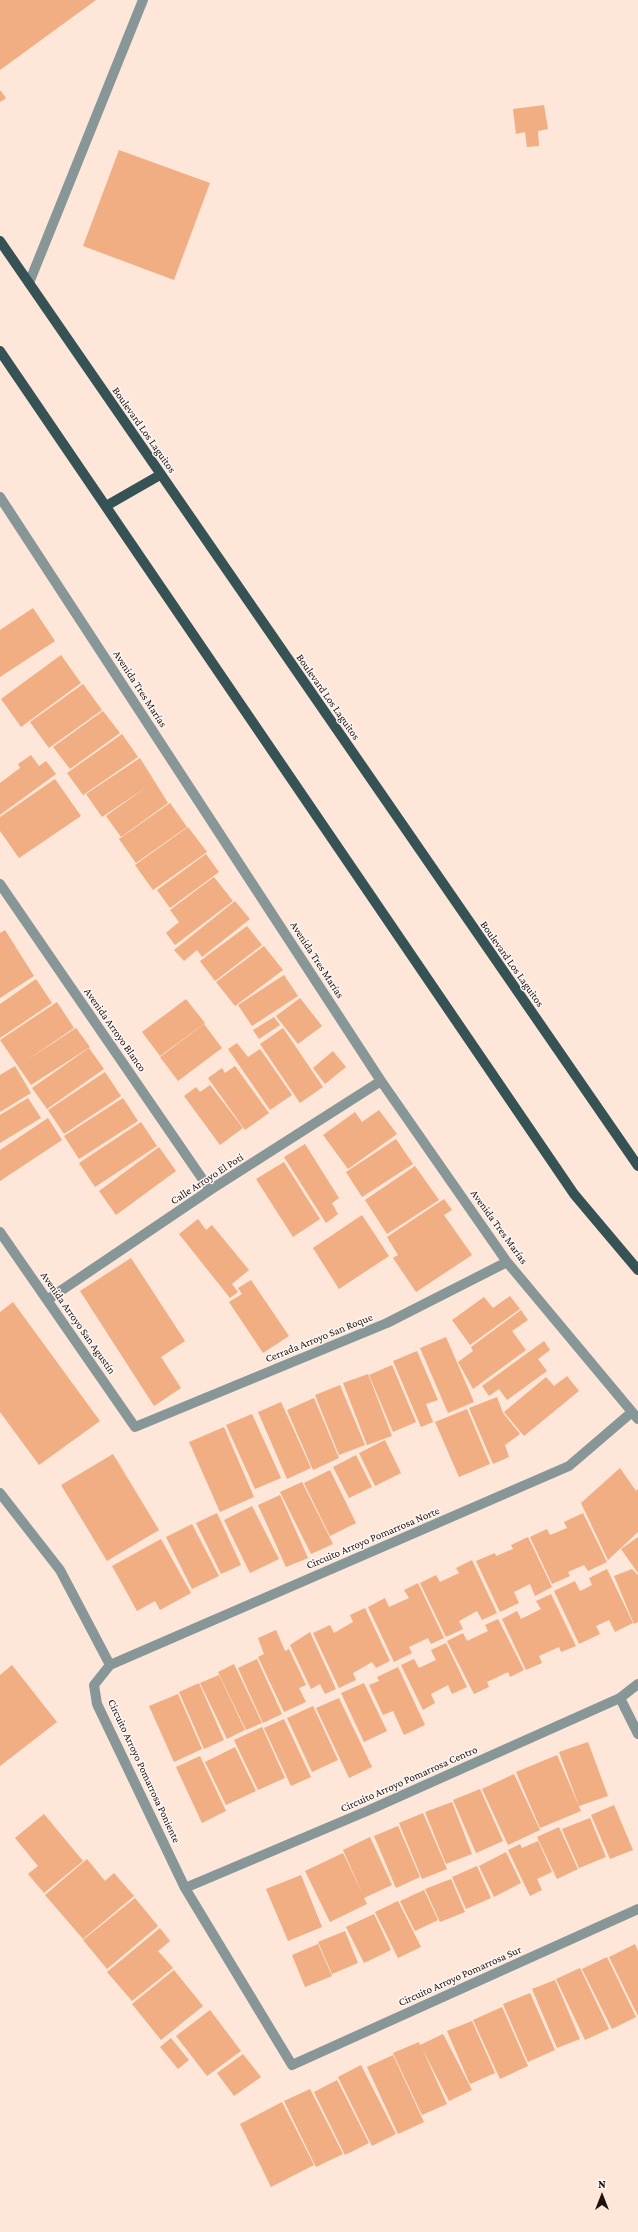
<!DOCTYPE html>
<meta charset="utf-8">
<style>
body{margin:0}
#map{position:relative;width:638px;height:2232px;overflow:hidden;background:#fee6d8;font-family:"Crimson Pro",serif}
canvas{display:block}
.north{position:absolute;left:582px;top:2176px;width:40px;height:40px;-webkit-text-stroke:3px #fef7f4;paint-order:stroke;rotate:0deg;font-size:11px;font-weight:700;line-height:16px;text-align:center;color:#1d130d}
.north::after{content:'';display:block;margin:auto;width:14px;height:18px;background:#1d130d;clip-path:polygon(50% 0,100% 100%,50% 72%,0 100%)}
</style>
<div id="map">
<canvas width="638" height="2232"></canvas>
<div class="north">N</div>
</div>
<script>
const ctx = document.querySelector('canvas').getContext('2d');
ctx.lineJoin = 'round';
function fill(path, color) { ctx.fillStyle = color; ctx.fill(path, 'evenodd'); }
function strokePath(path, color, width, dash) { ctx.strokeStyle = color; ctx.lineWidth = width; ctx.lineCap = dash ? 'butt' : 'round'; ctx.setLineDash(dash || []); ctx.stroke(path); }
function drawText(font, color, halo, rows, align = 'center') {
  ctx.font = font + ' "Crimson Pro",serif'; ctx.lineWidth = 3; ctx.setLineDash([]); ctx.textBaseline = 'middle'; ctx.strokeStyle = halo; ctx.fillStyle = color; for (const [text, x, y, turn = 0] of rows) {
    ctx.save(); ctx.translate(x, y); ctx.rotate((+turn || 0) * Math.PI / 180); ctx.textAlign = isNaN(turn) ? turn : align; if (halo) ctx.strokeText(text, 0, 0); ctx.fillText(text, 0, 0); ctx.restore();
  }
}
const building = new Path2D(`
 M0,0H96L0,70Z
 M0,90L6,98L0,102Z
 M544,105L548,129L538,131L539,146L527,147L525,132L516,134L513,109Z
 M119,150L210,183L174,280L83,246Z
 M33,608L55,641L0,677V630Z
 M61,655L81,683L21,727L1,699Z
 M83,684L102,710L49,748L30,722Z
 M103,711L120,733L70,769L53,747Z
 M122,734L138,757L83,795L67,773Z
 M31,755L39,766L46,761L56,774L0,815V783L20,768L18,764Z
 M140,758L168,803L121,837L106,816L148,786L102,817L86,794Z
 M55,779L81,816L19,858L0,831V817Z
 M170,803L187,827L136,863L119,839Z
 M188,827L207,852L153,890L135,865Z
 M206,854L219,872L170,908L157,890Z
 M214,877L233,901L175,945L166,933L179,922L170,910Z
 M235,901L250,919L202,957L197,950L184,961L174,950Z
 M247,926L262,945L215,981L200,961Z
 M5,930L34,976L0,998V933Z
 M264,946L283,970L235,1006L216,982Z
 M284,975L298,996L252,1026L238,1005Z
 M36,979L52,1003L0,1038V1004Z
 M300,998L322,1026L298,1044L276,1016Z
 M186,999L205,1023L160,1056L142,1032Z
 M57,1002L74,1028L24,1062L76,1028L90,1047L31,1085L0,1040Z
 M274,1017L280,1025L259,1039L253,1030Z
 M204,1024L222,1048L178,1081L160,1057Z
 M283,1028L323,1087L300,1103L260,1044Z
 M237,1043L248,1057L260,1049L292,1095L270,1110L228,1049Z
 M89,1048L104,1069L47,1109L32,1088Z
 M333,1051L346,1067L325,1084L313,1068Z
 M15,1066L31,1093L0,1112V1075Z
 M235,1066L269,1113L245,1130L208,1078L222,1068L225,1073Z
 M105,1072L121,1096L64,1134L48,1110Z
 M210,1085L243,1128L220,1145L184,1096L196,1087L200,1092Z
 M28,1098L41,1118L0,1143V1115Z
 M123,1098L138,1121L79,1159L64,1136Z
 M379,1110L397,1134L348,1169L323,1135L355,1112L362,1122Z
 M48,1118L62,1140L0,1181V1150Z
 M141,1122L157,1146L95,1187L79,1163Z
 M396,1139L413,1164L362,1197L346,1172Z
 M305,1144L339,1198L332,1203L338,1214L326,1223L284,1157Z
 M159,1147L176,1171L116,1215L99,1191Z
 M284,1162L320,1219L293,1237L256,1179Z
 M415,1166L439,1200L387,1234L365,1200Z
 M444,1199L452,1210L444,1215L472,1255L416,1292L393,1258L398,1255L387,1237Z
 M362,1215L389,1256L339,1289L313,1248Z
 M198,1219L206,1230L212,1225L249,1270L232,1284L238,1292L230,1298L179,1234Z
 M131,1258L185,1341L161,1357L181,1388L154,1406L80,1291Z
 M251,1280L289,1336L263,1353L229,1302L242,1294L238,1288Z
 M510,1296L520,1309L470,1345L452,1320L484,1297L493,1308Z
 M13,1302L100,1421L39,1465L0,1412V1312Z
 M521,1310L528,1320L512,1331L526,1350L473,1389L458,1362L473,1351L471,1347Z
 M446,1337L474,1402L448,1413L420,1348Z
 M544,1341L550,1350L538,1359L547,1371L507,1400L499,1389L489,1396L482,1386Z
 M417,1351L438,1400L426,1404L433,1422L421,1427L393,1361Z
 M392,1365L416,1422L393,1432L369,1375Z
 M368,1374L392,1436L367,1445L343,1383Z
 M567,1376L579,1391L524,1436L504,1412L546,1377L554,1386Z
 M340,1385L365,1445L339,1455L315,1395Z
 M497,1397L503,1413L520,1434L505,1445L509,1457L493,1464L469,1408Z
 M314,1398L339,1458L313,1470L287,1410Z
 M281,1402L311,1468L287,1479L258,1412Z
 M467,1409L490,1464L459,1477L435,1422Z
 M252,1414L281,1478L255,1489L226,1425Z
 M224,1427L254,1497L220,1512L189,1442Z
 M385,1440L401,1473L375,1486L359,1453Z
 M113,1454L159,1530L107,1561L61,1485Z
 M356,1455L372,1487L349,1498L333,1467Z
 M620,1468L636,1491L638,1489V1532L608,1560L581,1503Z
 M330,1470L356,1523L330,1536L304,1483Z
 M302,1482L333,1544L311,1554L280,1492Z
 M280,1495L308,1558L286,1567L258,1505Z
 M252,1506L279,1559L250,1573L224,1520Z
 M217,1513L241,1565L221,1574L196,1523Z
 M583,1513L607,1562L588,1571L584,1565L568,1572L570,1576L552,1584L530,1537L547,1529L550,1535L567,1528L564,1522Z
 M192,1524L219,1576L192,1589L166,1537Z
 M528,1537L552,1587L535,1596L530,1584L514,1592L519,1603L500,1612L476,1561L495,1553L496,1556L513,1549L511,1545Z
 M638,1537V1573L621,1549Z
 M161,1539L191,1593L160,1610L155,1601L137,1611L112,1566Z
 M472,1560L497,1613L482,1620L477,1611L459,1621L463,1629L446,1637L420,1583L436,1575L440,1582L459,1573L456,1568Z
 M607,1569L633,1623L615,1632L609,1620L596,1626L600,1634L579,1644L554,1591L575,1581L580,1591L592,1585L589,1578Z
 M632,1569L638,1575V1622L634,1624L614,1576Z
 M418,1583L444,1638L431,1644L428,1638L409,1647L412,1653L394,1662L368,1607L385,1598L389,1607L409,1598L404,1590Z
 M551,1594L576,1646L561,1652L559,1647L539,1656L542,1663L526,1670L502,1619L517,1611L521,1619L541,1609L536,1601Z
 M365,1608L390,1661L376,1668L372,1662L353,1673L356,1680L339,1688L313,1633L330,1625L334,1633L353,1622L350,1615Z
 M498,1619L524,1670L510,1677L508,1672L487,1682L489,1687L474,1694L447,1641L463,1633L467,1641L488,1631L485,1625Z
 M276,1630L285,1651L289,1649L306,1685L299,1688L306,1702L284,1712L258,1657L264,1654L258,1638Z
 M310,1632L336,1689L325,1694L320,1684L311,1689L290,1645Z
 M446,1643L467,1687L452,1694L448,1685L431,1694L435,1703L423,1710L401,1665L414,1659L419,1668L436,1660L431,1650Z
 M257,1659L282,1714L263,1723L238,1668Z
 M234,1664L262,1723L246,1730L218,1672Z
 M12,1665L57,1722L0,1766V1675Z
 M398,1667L425,1725L404,1735L393,1711L383,1715L369,1685L379,1681L377,1677Z
 M219,1675L245,1730L227,1739L200,1683Z
 M199,1683L224,1740L204,1749L179,1692Z
 M364,1683L387,1731L364,1742L341,1693Z
 M178,1694L202,1749L174,1762L149,1706Z
 M339,1698L372,1767L349,1778L316,1708Z
 M313,1706L338,1760L312,1772L287,1718Z
 M284,1719L311,1777L291,1786L264,1728Z
 M262,1727L285,1778L258,1790L234,1740Z
 M588,1742L608,1796L579,1806L559,1752Z
 M235,1747L256,1791L226,1805L205,1762Z
 M557,1755L581,1811L540,1828L516,1772Z
 M200,1756L226,1811L202,1823L176,1767Z
 M514,1774L540,1830L508,1845L482,1789Z
 M480,1789L503,1841L476,1853L453,1800Z
 M452,1802L472,1854L446,1864L425,1812Z
 M614,1805L633,1850L610,1859L591,1815Z
 M423,1813L447,1869L422,1879L399,1823Z
 M44,1814L83,1861L44,1893L28,1874L38,1866L15,1838Z
 M590,1818L606,1857L579,1868L562,1829Z
 M398,1826L420,1877L396,1888L374,1836Z
 M559,1827L578,1869L557,1879L537,1837Z
 M370,1837L392,1885L364,1898L367,1904L330,1922L305,1871L343,1853L363,1895L343,1850Z
 M538,1841L552,1872L537,1879L542,1890L530,1896L508,1850L520,1844L522,1848Z
 M506,1852L521,1883L494,1897L479,1866Z
 M87,1859L105,1881L114,1873L134,1896L83,1939L45,1895Z
 M477,1866L491,1898L466,1909L452,1877Z
 M301,1875L322,1927L288,1941L266,1889Z
 M451,1879L465,1912L440,1922L425,1889Z
 M424,1890L438,1920L415,1931L400,1901Z
 M135,1898L158,1926L107,1969L83,1940Z
 M398,1901L421,1947L398,1958L375,1912Z
 M374,1914L391,1950L364,1963L346,1927Z
 M160,1928L170,1941L158,1951L173,1968L132,2001L107,1972Z
 M345,1931L358,1963L332,1974L318,1942Z
 M318,1944L332,1976L305,1987L292,1955Z
 M635,1944L638,1951V2016L609,1957Z
 M607,1957L636,2017L612,2029L582,1969Z
 M580,1968L609,2029L585,2040L556,1979Z
 M174,1970L203,2006L161,2040L132,2004Z
 M555,1980L580,2039L557,2048L532,1989Z
 M530,1993L555,2050L528,2062L503,2004Z
 M502,2007L528,2066L500,2079L473,2020Z
 M210,2010L241,2051L207,2076L176,2036Z
 M472,2021L495,2073L470,2084L447,2031Z
 M443,2034L472,2090L449,2101L422,2048L447,2104L422,2115L393,2053L419,2042L420,2045Z
 M171,2038L189,2060L178,2069L160,2047Z
 M243,2054L261,2077L234,2096L217,2073Z
 M393,2055L424,2122L398,2134L367,2067Z
 M361,2065L396,2134L372,2146L338,2077Z
 M337,2080L369,2143L345,2155L314,2092Z
 M310,2089L343,2154L316,2167L284,2101Z
 M282,2102L314,2165L271,2187L240,2124Z`);
const service = new Path2D(`
 M29,283L143,0`);
const minor = new Path2D(`
 M0,497L381,1081L507,1262L638,1419
 M0,884L210,1190
 M0,1232L135,1427L387,1323L507,1262
 M47,1300L210,1190L381,1081
 M0,1493L60,1570L110,1665L94,1685L97,1704L185,1888L292,2065L638,1909
 M110,1665L569,1466L632,1412
 M620,1698L638,1734
 M185,1888L367,1811L620,1698L638,1684`);
const primary = new Path2D(`
 M0,241L638,1166
 M0,351L574,1194L638,1270
 M106,506L160,475`);
const streetNames = [
 ["Boulevard Los Laguitos",144,430,55],
 ["Avenida Tres Marías",140,689,57],
 ["Boulevard Los Laguitos",328,697,55],
 ["Avenida Tres Marías",317,960,57],
 ["Boulevard Los Laguitos",512,964,55],
 ["Avenida Arroyo Blanco",115,1030,55],
 ["Calle Arroyo El Poti",207,1179,-33],
 ["Avenida Tres Marías",499,1227,54],
 ["Avenida Arroyo San Agustín",78,1323,55],
 ["Cerrada Arroyo San Roque",319,1338,-22],
 ["Circuito Arroyo Pomarrosa Norte",373,1538,-23],
 ["Circuito Arroyo Pomarrosa Poniente",144,1771,65],
 ["Circuito Arroyo Pomarrosa Centro",409,1779,-24],
 ["Circuito Arroyo Pomarrosa Sur",460,1976,-24]
];
fill(building, '#f1ae83');
strokePath(service, '#879798', 10);
strokePath(minor, '#879798', 10);
strokePath(primary, '#355254', 10);
drawText('11px', '#1d130d', '#fef7f4', streetNames);
</script>
